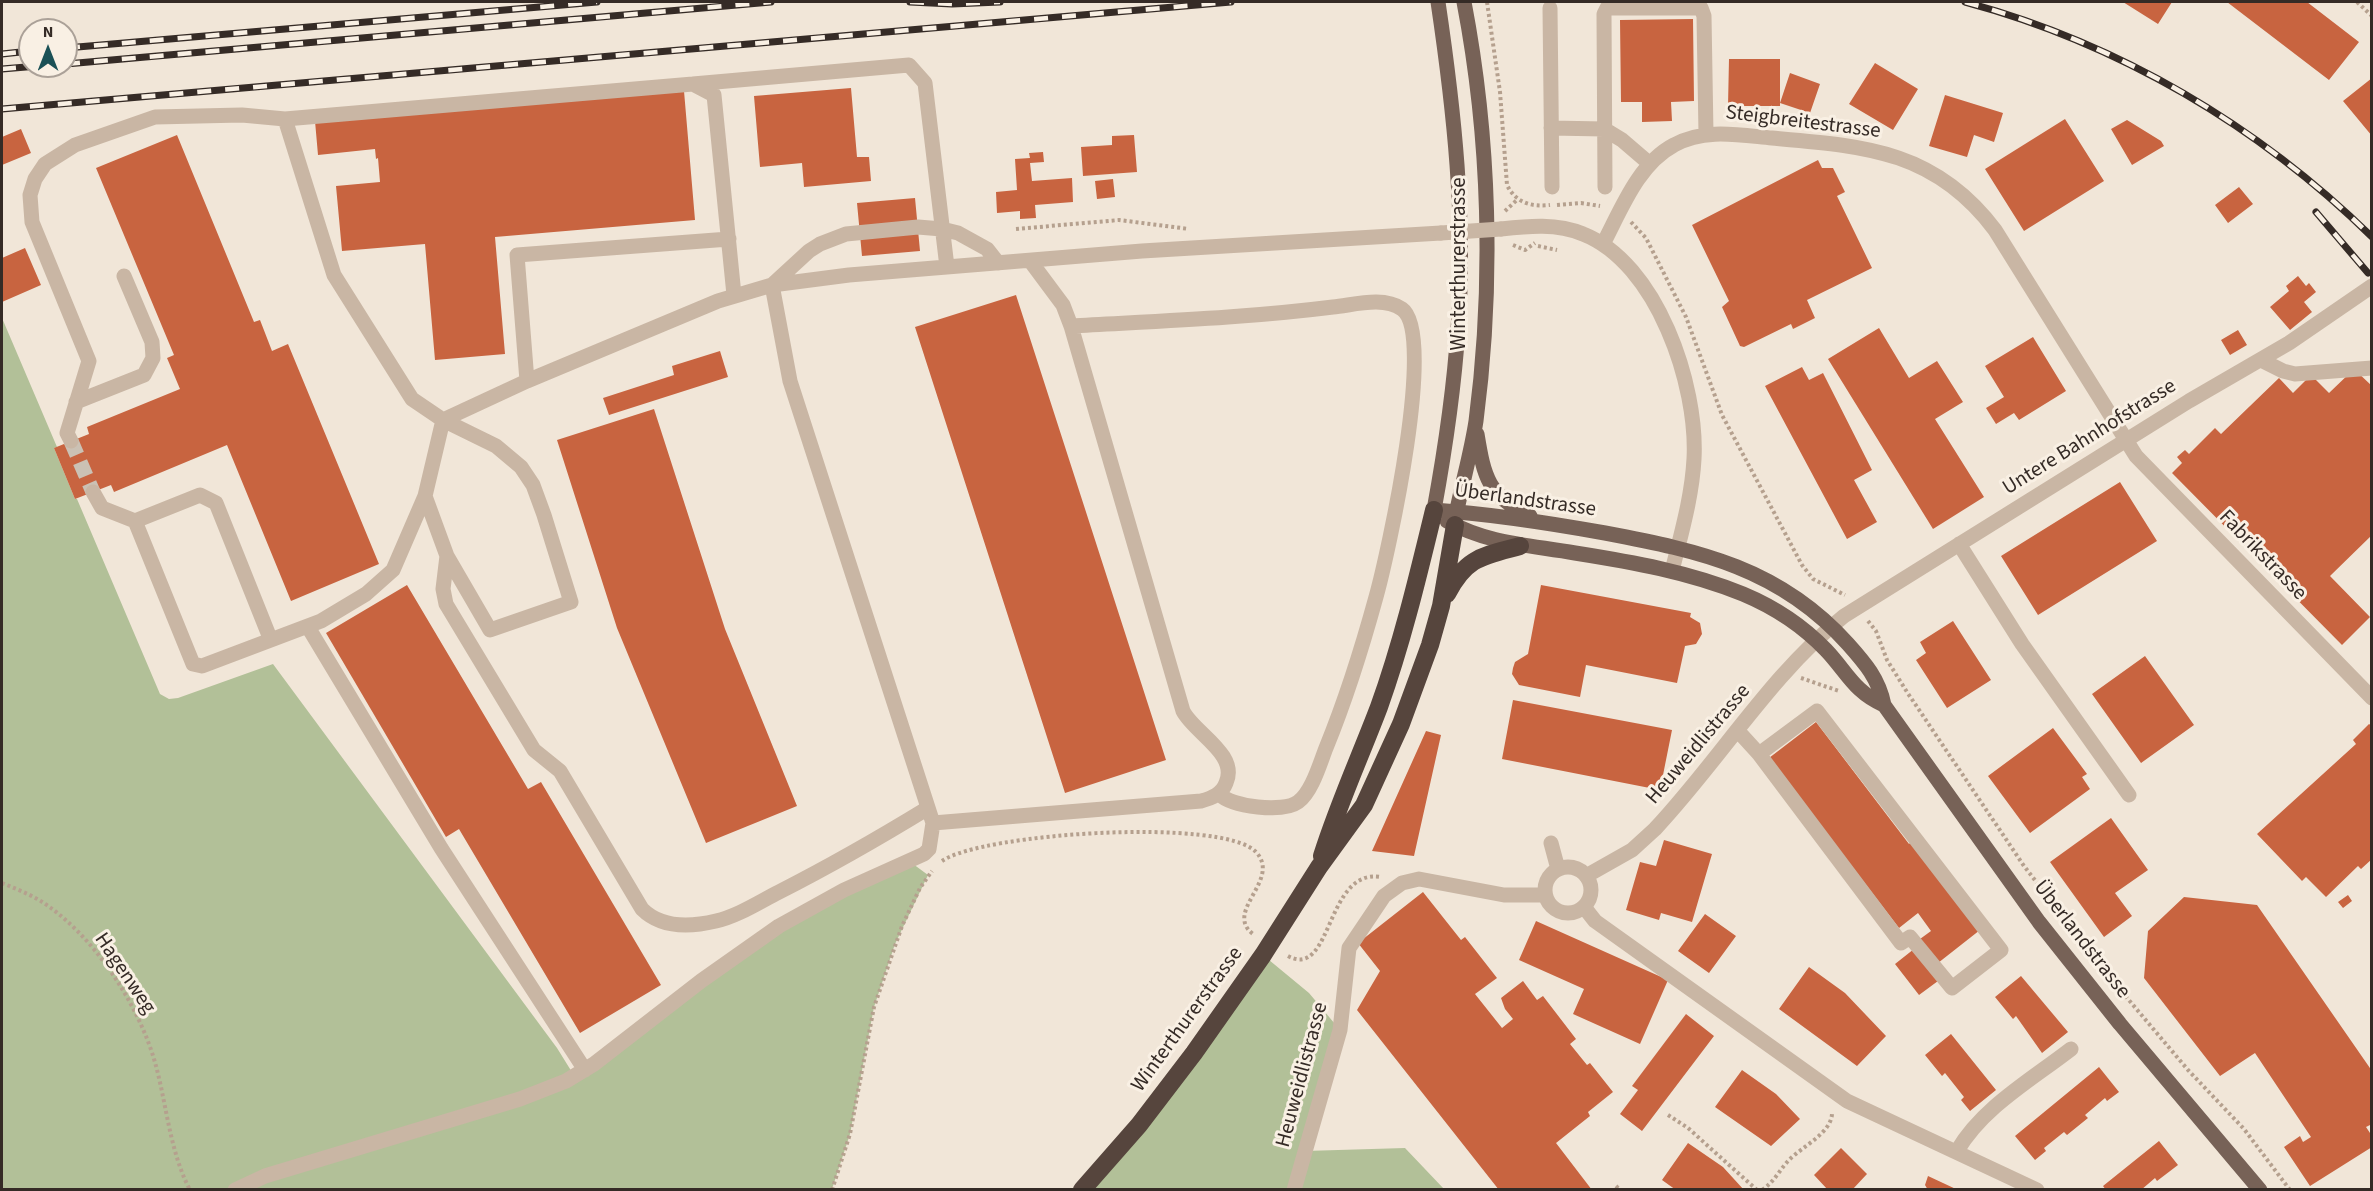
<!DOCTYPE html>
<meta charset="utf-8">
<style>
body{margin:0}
#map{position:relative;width:2373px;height:1191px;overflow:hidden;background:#f1e6d8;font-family:"Source Sans 3",sans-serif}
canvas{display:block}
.frame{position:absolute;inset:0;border:3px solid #352b26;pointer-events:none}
.north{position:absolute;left:18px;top:18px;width:60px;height:60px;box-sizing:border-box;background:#f9f0e4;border:2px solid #aba198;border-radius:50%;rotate:0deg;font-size:16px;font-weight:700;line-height:24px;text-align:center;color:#352b26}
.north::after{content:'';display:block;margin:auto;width:21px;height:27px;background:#1b5156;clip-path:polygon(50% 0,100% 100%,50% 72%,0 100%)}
</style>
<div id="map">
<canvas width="2373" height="1191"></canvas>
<div class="frame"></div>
<div class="north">N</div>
</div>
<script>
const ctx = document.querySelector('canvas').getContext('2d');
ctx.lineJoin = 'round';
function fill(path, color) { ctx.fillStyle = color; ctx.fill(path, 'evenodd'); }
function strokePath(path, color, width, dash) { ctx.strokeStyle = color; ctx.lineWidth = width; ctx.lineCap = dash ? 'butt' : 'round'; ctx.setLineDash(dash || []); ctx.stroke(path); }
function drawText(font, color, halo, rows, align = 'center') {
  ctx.font = font + ' "Source Sans 3",sans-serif'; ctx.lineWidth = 6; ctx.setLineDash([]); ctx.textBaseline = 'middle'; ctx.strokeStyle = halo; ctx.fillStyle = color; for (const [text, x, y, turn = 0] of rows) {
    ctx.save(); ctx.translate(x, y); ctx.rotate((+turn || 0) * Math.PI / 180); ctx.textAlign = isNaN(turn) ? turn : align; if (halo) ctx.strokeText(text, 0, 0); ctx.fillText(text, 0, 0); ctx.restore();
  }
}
const green = new Path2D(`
 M2,318L57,447L54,448L75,499H77L160,694L169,699L178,698L273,664L557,1048L575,1077L749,945L909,861L928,875L895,944L874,1007L850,1134L832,1189H2Z
 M1263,955L1309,993L1340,1030L1305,1151L1405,1148L1444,1189L1082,1190Z`);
const building = new Path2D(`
 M2123,2H2172L2158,24Z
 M2227,2H2307L2359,42L2329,80Z
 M1693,19L1694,101L1671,102L1672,121L1642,122V102H1621L1620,20Z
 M1729,59H1780V106H1728Z
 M1875,63L1918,89L1893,130L1849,104Z
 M1790,73L1820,84L1810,113L1780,103Z
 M2372,78V136L2343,101Z
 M851,88L857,157H869L871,181L804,187L802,163L760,167L754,96Z
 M684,91L695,220L495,237L505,354L435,360L425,244L342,251L336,186L380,182L378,158L376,159L375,149L318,155L315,121Z
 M1945,95L2003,113L1994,142L1974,135L1967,157L1929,146Z
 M2065,119L2104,181L2024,231L1985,169Z
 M2127,120L2161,141L2164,146L2132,165L2111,129Z
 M21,129L31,153L2,165V137Z
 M177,135L254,322L260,320L272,351L288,344L379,564L291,601L227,445L114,492L111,485L75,499L54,448L89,434L87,427L180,389L167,358L174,355L96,168Z
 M1134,135L1137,172L1083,176L1081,147L1112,145V136Z
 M1043,152L1044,162L1030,163L1032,181L1072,178L1073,202L1035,205L1036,218L1020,219V211L997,213L996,192L1017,190L1015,159L1030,158L1029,153Z
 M1818,160L1822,168H1833L1845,192L1837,196L1872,268L1807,300L1815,318L1793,329L1791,324L1744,347L1740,346L1722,307L1729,301L1692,225Z
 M1113,179L1115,197L1097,199L1095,181Z
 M2239,187L2253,204L2228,223L2215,205Z
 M915,198L920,251L862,256L857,203Z
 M25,248L41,285L2,302V258Z
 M2298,276L2306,286L2309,283L2316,292L2304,302L2312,312L2290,330L2270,307L2289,291L2286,286Z
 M1016,295L1166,760L1065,793L915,327Z
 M1879,328L1909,378L1937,361L1963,402L1935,419L1984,497L1933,529L1828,359Z
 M2238,330L2247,345L2230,355L2221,340Z
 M2033,337L2066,391L2019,420L2014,413L1996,424L1986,408L2004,397L1985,366Z
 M720,351L728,377L609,415L603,398L674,375L672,366Z
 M1802,367L1809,380L1823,373L1872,470L1854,480L1877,522L1847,539L1765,386Z
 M2354,369L2372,386V535L2330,576L2370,617L2342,645L2172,473L2182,463L2177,457L2185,450L2189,454L2215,428L2221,434L2279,378L2293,393L2311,375L2329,393Z
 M654,409L725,629L797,806L706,843L617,628L557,440Z
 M2120,482L2157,541L2038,615L2001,556Z
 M407,585L528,789L541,782L661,985L580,1033L459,829L446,837L326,633Z
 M1541,585L1691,613L1690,617L1700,623L1702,634L1696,644L1685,646L1677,683L1586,665L1580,697L1519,685L1512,674L1513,668L1515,662L1528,654Z
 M1953,621L1991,680L1947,708L1916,660L1926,653L1920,642Z
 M2145,656L2194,725L2141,763L2092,694Z
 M1513,700L1672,730L1660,790L1502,759Z
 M1816,722L1909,844L1912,841L1980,930L1938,963L1920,939L1931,931L1918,913L1899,928L1769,758Z
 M2369,724L2372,726V859L2361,869L2358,866L2326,897L2306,877L2302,881L2257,834L2356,744L2353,740Z
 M2053,728L2087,774L2082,777L2090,789L2030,833L1988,776Z
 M1426,731L1441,735L1414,856L1372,851Z
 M2111,818L2148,870L2115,893L2132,916L2104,937L2050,862Z
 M1664,840L1712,854L1692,922L1661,913L1659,920L1626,910L1640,862L1656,866Z
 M1423,892L1461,940L1465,937L1497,978L1475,994L1502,1028L1513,1019L1505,1009L1501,998L1523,981L1537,1000L1543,996L1576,1039L1570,1044L1587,1065L1590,1063L1613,1092L1588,1112L1590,1116L1556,1143L1592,1190H1499L1357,1010L1380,971L1358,943Z
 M2348,895L2352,901L2343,908L2338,902Z
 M2184,897L2257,905L2372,1071V1124L2366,1127L2372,1136V1147L2310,1186L2284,1147L2300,1136L2303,1142L2311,1137L2255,1053L2220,1076L2144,978L2148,931Z
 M1705,914L1736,936L1709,973L1678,951Z
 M1536,921L1668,980L1640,1044L1573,1014L1584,989L1519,960Z
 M1914,949L1938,981L1919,995L1895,964Z
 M1809,967L1845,993L1886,1036L1857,1066L1779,1009Z
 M2021,976L2068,1032L2042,1053L2016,1016L2013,1019L1995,997Z
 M1686,1014L1714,1036L1642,1131L1620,1114L1638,1090L1632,1086Z
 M1951,1034L1996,1090L1970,1111L1961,1100L1964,1097L1945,1073L1942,1076L1925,1055Z
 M2099,1067L2119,1092L2107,1101L2105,1098L2085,1115L2088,1118L2067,1135L2064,1132L2044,1148L2046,1151L2035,1160L2015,1136Z
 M1742,1070L1776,1094L1800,1119L1771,1146L1715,1107Z
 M2159,1141L2178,1165L2157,1181L2155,1178L2141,1190H2106L2103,1186Z
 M1688,1143L1723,1167L1744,1190H1676L1662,1180Z
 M1841,1148L1867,1174L1852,1190H1828L1814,1175Z
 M1928,1176L1958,1190H1928L1925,1185Z`);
const minorTunnel = new Path2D(`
 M71,441L93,492`);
const path = new Path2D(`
 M1487,2L1500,92L1507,185C1516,203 1531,207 1550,205
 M2357,2L2372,16
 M1557,205L1581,203L1600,206
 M1505,211L1518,199
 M1631,222L1646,238L1686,317L1722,415L1802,565L1813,579L1845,595
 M1016,229L1119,220L1189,229
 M1513,245L1525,250L1535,243
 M1538,246L1557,250
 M1868,621L1876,631L1887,660L1907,692L2024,866L2117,986L2188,1070L2244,1129L2290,1190
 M1801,678L1839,691
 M942,861C982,833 1223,817 1256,852C1282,880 1223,911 1253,934
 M2,883C14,888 27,893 39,900C93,933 140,1006 156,1066C167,1107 170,1152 190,1190
 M1288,956C1333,980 1325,868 1381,877
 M1668,1115L1688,1128L1757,1190
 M1616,1186L1620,1190
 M832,1190L850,1134L874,1007L902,926L920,888L932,871
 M1762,1190C1774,1182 1779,1171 1788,1161C1801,1147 1832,1133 1832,1113`);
const minor = new Path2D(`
 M1550,8L1552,187
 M693,84L909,65L925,83L947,267
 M285,119L334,275L412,399L443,420L496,446L521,467L533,485L544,515L571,602L490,630L447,556
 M1551,128L1604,129L1622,140L1650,164
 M1605,187L1604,14L1607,8H1701L1704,16L1706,134
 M1501,229C1528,226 1557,223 1583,234C1657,263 1698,385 1694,459C1692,497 1681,534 1672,571
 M1603,244C1621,210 1638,164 1674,145C1704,128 1739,135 1772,138C1864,146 1935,150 1995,230L2136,456L2372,698
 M1071,326C1159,321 1246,318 1333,307C1354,305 1383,296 1402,309C1437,333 1388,554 1376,597C1362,648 1346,699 1326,748C1320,763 1312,792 1298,802C1283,813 1232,807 1219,794
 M2261,360L2283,371L2295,374L2372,368
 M527,381L517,255L729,239
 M76,402L144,375L153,358L152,342L124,276
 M71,441L67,433L89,361L32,222L30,195L35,179L45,164L75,145L155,117L242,115L285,119L693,84L714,95L734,295
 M93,492L102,508L135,521L193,664L202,666L321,621L366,594L393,570L425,496L443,420L527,381L718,301L772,285L809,251L820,244L846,234L918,227L942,229L958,233L987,249L998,263
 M425,496L447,556L443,589L446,604L534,750L560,771L642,909C662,929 691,927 716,921C738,916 759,902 779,892C830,866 879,838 928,808
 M135,521L200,495L216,503L270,638
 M1959,544L2022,644L2129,795
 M308,627L441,848L585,1070
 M1738,731L1759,754L1901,943L1910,937L1952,988L2001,950L1817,711L1759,754
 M933,823L1201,801C1212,798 1222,794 1226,783C1239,754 1194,733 1183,711L1071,326L1063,305L1031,262
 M1551,843L1558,869
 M1545 890a23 23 0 1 1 46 0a23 23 0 1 1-46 0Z
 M1586,876L1632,850L1655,829C1719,761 1771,674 1844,616L2189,401L2289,343L2372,286
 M1584,907L1595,921L1847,1101L2037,1190
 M1957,1151C1983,1107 2031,1080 2071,1049
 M235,1190L265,1176L520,1099L566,1081L594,1064L701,981L779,926L844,890L924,854L929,849L933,823L790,381L772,285L849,275L1142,251L1441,233
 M1294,1190L1340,1030L1349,948L1384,896L1402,883L1419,879L1504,895H1545`);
const major = new Path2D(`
 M1477,434C1484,477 1488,496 1530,516
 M1434,510C1492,514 1549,523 1605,533C1700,551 1780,568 1848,644C1865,663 1879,679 1884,705L2039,922L2120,1024L2260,1190
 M1434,510C1445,450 1454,390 1458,329C1466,219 1454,110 1438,2
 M1455,520C1461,487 1471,454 1476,421C1494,283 1490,138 1464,2
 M1447,521C1488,544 1530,545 1575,553C1632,562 1689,572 1743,594C1774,607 1802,625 1826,650C1847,672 1854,692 1884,705`);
const highway = new Path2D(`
 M1447,594C1466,557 1483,556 1520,546
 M1322,856C1338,805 1360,757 1379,707C1402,643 1418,576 1434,510
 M1082,1190L1139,1125L1194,1053L1263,955L1319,867L1364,805L1401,724L1430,645L1441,606L1455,525`);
const rail = new Path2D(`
 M910,2L952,4L1000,2
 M1965,2C2118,43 2259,126 2372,237
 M66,48L597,2
 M2,54L30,51
 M66,64L771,2
 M2,69L38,66
 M2,109L1231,2
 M2316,212L2368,273`);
const minorBridge = new Path2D(`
 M1441,233L1501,229`);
const streetNames = [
 ["Steigbreitestrasse",1803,123,7],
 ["Winterthurerstrasse",1460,264,-90],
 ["Untere Bahnhofstrasse",2090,438,-32],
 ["Überlandstrasse",1525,501,8],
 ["Fabrikstrasse",2262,556,46],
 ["Heuweidlistrasse",1699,745,-50],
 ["Überlandstrasse",2081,940,52],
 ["Hagenweg",124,974,56],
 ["Winterthurerstrasse",1188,1020,-54],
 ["Heuweidlistrasse",1303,1075,-75]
];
fill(green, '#b2c098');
fill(building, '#c86440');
strokePath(minorTunnel, '#cbc1b4', 15, [15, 8]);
strokePath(path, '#b5a08e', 4, [3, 3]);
strokePath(minor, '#c9b6a4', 15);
strokePath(major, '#776257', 15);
strokePath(highway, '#56453d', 18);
strokePath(rail, '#352b26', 7);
strokePath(rail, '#f9f0e4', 4.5, [14]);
strokePath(minorBridge, '#c9b6a4', 15);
drawText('21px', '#352b26', '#f9f0e4', streetNames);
</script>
